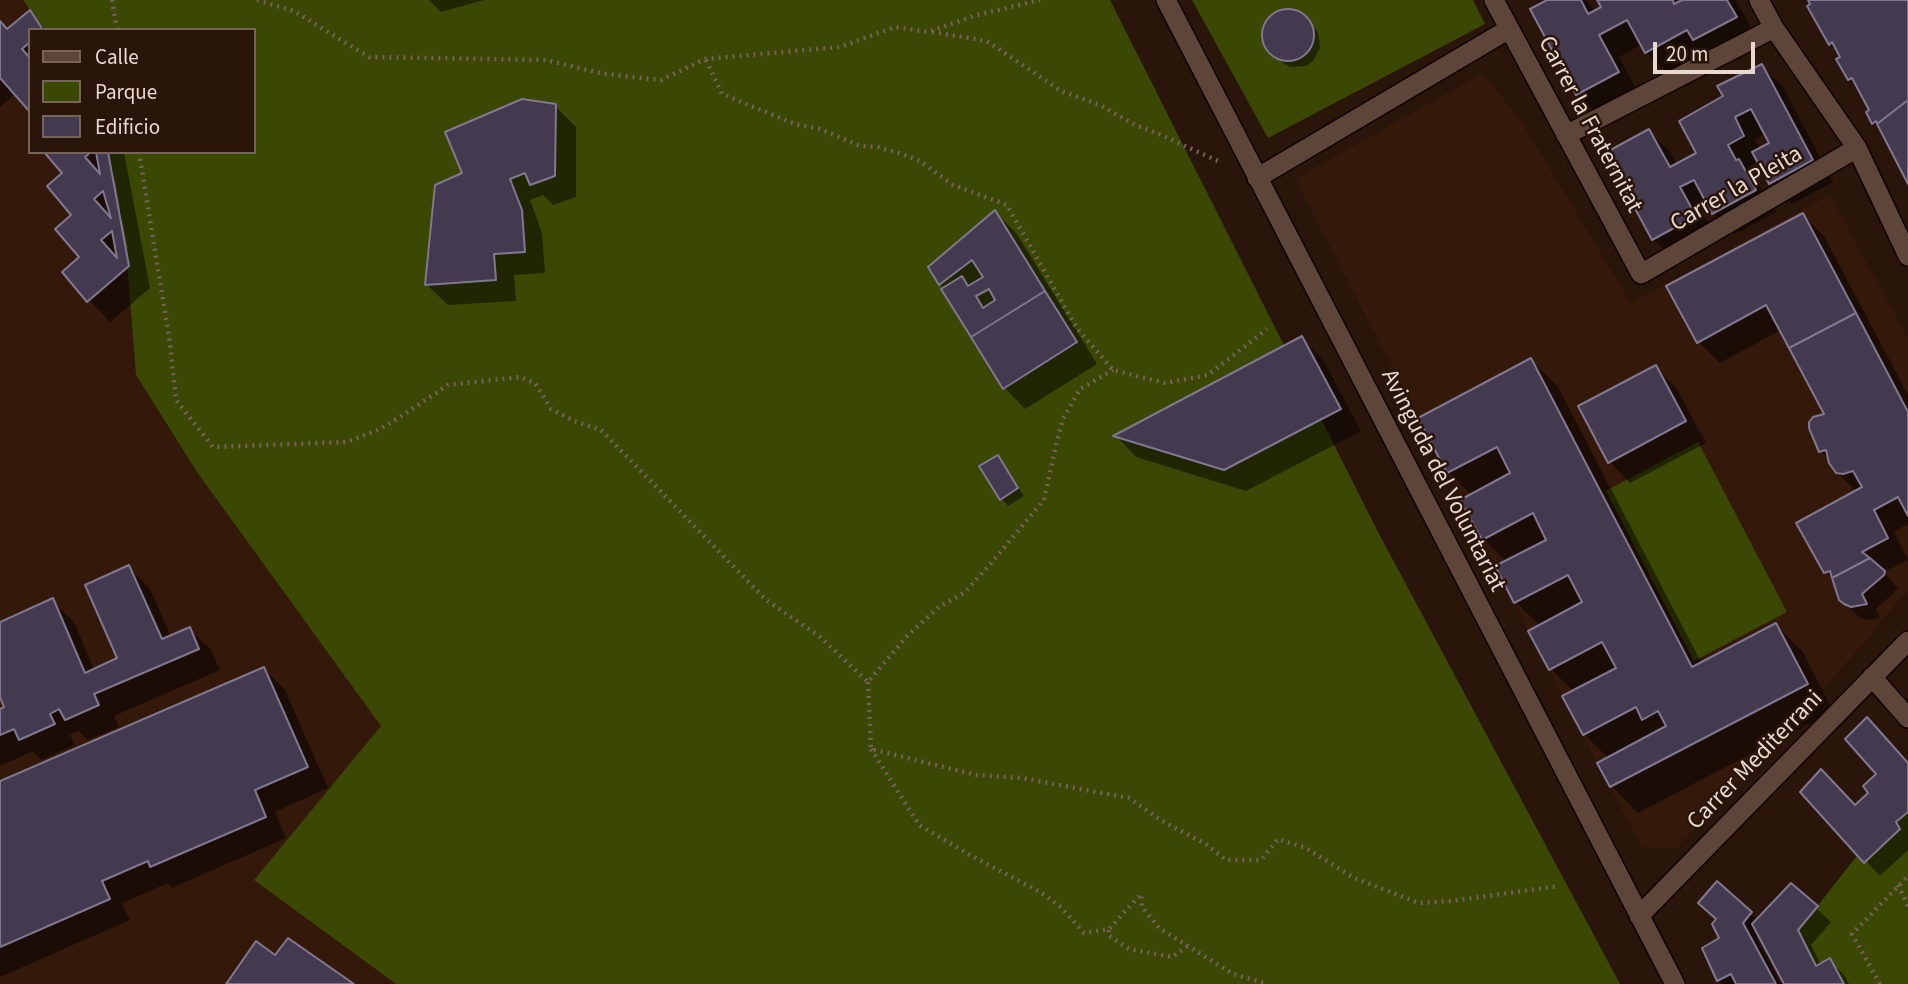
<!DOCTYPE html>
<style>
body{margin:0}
#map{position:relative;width:1908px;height:984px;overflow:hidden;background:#2a150a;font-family:"Source Sans 3",sans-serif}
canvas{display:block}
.legend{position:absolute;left:28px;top:28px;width:228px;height:126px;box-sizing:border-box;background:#2a150a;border:2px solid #766359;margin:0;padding:9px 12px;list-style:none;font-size:21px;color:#e7d8d0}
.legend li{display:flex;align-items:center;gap:14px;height:35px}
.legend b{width:35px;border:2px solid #766359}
.scale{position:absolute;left:1653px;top:42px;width:102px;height:32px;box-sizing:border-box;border:4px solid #e7d8d0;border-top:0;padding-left:9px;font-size:21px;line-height:24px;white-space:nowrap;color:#e7d8d0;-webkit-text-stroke:5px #2a150a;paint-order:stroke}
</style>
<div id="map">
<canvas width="1908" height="984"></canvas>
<ul class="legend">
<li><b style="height:9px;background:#5e4539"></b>Calle</li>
<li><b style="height:19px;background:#3b4803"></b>Parque</li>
<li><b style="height:19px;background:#433a50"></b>Edificio</li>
</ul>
<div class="scale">20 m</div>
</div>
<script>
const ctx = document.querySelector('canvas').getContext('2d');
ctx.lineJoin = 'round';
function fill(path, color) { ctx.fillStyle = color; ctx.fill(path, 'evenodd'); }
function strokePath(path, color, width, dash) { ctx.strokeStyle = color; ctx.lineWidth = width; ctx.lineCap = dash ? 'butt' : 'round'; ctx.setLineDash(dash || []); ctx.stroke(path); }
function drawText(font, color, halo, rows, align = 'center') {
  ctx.font = font + ' "Source Sans 3",sans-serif'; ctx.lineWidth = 5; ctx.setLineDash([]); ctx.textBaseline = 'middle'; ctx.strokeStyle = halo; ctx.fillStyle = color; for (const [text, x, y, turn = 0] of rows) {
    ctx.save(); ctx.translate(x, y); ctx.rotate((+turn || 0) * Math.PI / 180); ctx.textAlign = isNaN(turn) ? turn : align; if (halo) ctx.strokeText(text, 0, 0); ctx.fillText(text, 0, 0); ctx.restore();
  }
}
const built = new Path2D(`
 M0,0H23L44,30H30V152H109L126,249L136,375L197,472L382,726L254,880L396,984H0Z
 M1483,73L1519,118L1631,303L1830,195L1908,339V590L1873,630V633L1676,849L1641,847L1295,179Z`);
const green = new Path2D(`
 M23,0H1110L1378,532L1620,984H396L254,880L381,726L197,472L136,375L126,249L109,152H254V30H44Z
 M1192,0H1473L1485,24L1268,138Z
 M1698,442L1787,612L1694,661L1606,491Z
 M1908,810V984H1816L1790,941L1859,853Z`);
const shadow = new Path2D(`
 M429,0H484L441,12Z
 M1551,0H1585L1596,12L1603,8L1599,0H1674L1678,4L1682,0H1736L1757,39L1668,73L1646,52L1642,44L1619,57L1639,94L1599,116L1577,94L1532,10Z
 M1810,0H1908V180L1883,133L1873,123L1872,111L1860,90L1849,79L1842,57L1830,44Z
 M1282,11L1298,13L1306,18L1318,32L1320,48L1313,61L1306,66L1291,67L1284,64L1266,44L1265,28L1274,15Z
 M29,13L46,30H30V110L16,93L0,107V20L9,30Z
 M1761,66L1783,87L1833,182L1792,204L1770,183L1759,161L1748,167L1776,212L1735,234L1714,213L1709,204L1700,209L1716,238L1675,260L1653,239L1649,131L1670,152L1677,165L1698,154L1725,97ZM1766,133L1772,144L1760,150L1755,139Z
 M555,106L576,127V197L553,205L543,195L530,200L542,233L545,273L514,275L516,301L448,305L426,284L464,174Z
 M46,152H124L150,288L110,322L64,273L81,257L64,173ZM115,180L120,210L116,206L111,181ZM122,220L128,249L123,245L119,221Z
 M995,212L1016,233L1097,364L1025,409L1004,387L945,289L940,284Z
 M1803,215L1824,236L1908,395V524L1894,532L1908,560L1884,572L1898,589L1876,609L1880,618L1867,620L1860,618L1841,599L1835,581L1826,572L1857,492L1837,472L1830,461L1821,451L1826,416L1781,330L1720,363L1699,342Z
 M1302,339L1323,360L1361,431L1246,491L1136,457L1116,436Z
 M1531,360L1558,387L1702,664L1776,625L1803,652L1833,711L1638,813L1611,786L1609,759L1584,734L1574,692L1551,669L1540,626L1516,602L1498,567L1507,562L1483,539L1472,495L1448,472Z
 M1655,367L1677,389L1706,443L1630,483L1609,461Z
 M997,457L1004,464L1024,496L1008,506L1002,499Z
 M129,567L150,589L171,637L189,629L211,650L220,670L114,716L119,727L87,740L79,731L70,735L75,745L41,760L33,751L0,766V711L7,708L0,693V623L52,601L74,622L94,670L119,659Z
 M264,669L285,690L328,788L275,812L286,838L172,888L168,883L122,903L130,920L0,977V783Z
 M1908,764V850L1880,876L1803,792L1855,806Z
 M1717,884L1758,921L1791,885L1831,922L1811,945L1821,965L1829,960L1844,975L1849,984H1786L1760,934L1756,938L1781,984H1723L1719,980L1721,938L1718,919Z`);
const building = new Path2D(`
 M1547,0H1581L1588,14L1601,7L1597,0H1673L1674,4L1682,0H1727L1737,17L1693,40L1687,30L1645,53L1627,20L1599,35L1619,72L1576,95L1530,9Z
 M1808,0H1908V100L1877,124L1876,121L1872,124L1866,112L1869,110L1852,78L1848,80L1836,59L1840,57L1832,42L1829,45L1807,6L1810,4Z
 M1262 35a26 26 0 1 1 52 0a26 26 0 1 1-52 0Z
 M30,10L43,30H30V42L22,49L30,58V112L0,78V21L7,29Z
 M1762,64L1813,160L1769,184L1752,152L1769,143L1751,109L1735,117L1744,136L1728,145L1736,160L1739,159L1756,190L1712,214L1694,180L1680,187L1696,216L1652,240L1605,153L1649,129L1670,167L1696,153L1679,121L1723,96L1717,86Z
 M522,99L556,104L555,176L530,185L525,173L510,179L522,210L525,252L494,254L496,280L425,285L435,185L462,173L445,132Z
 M1908,100V184L1877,124Z
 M44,152H91L85,157L100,174L96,152H108L129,266L87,302L62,272L79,257L55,229L71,215L47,186L62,173ZM103,191L111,218L94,199ZM112,231L117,258L101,240Z
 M995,210L1045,291L971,337L941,289L962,276L968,286L983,277L972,260L939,285L928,267ZM989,289L995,300L983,308L976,296Z
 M1803,213L1856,313L1789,348L1766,305L1697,343L1666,286Z
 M1045,291L1077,342L1003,389L971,337Z
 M1856,313L1908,412V516L1898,497L1874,510L1888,538L1862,552L1870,558L1832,578L1830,571L1824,573L1796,523L1862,487L1853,471L1843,474L1836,473L1829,463L1826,450L1819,452L1809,428V422L1813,417L1824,414L1789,348Z
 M1302,336L1341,409L1224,470L1113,436Z
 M1531,358L1692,667L1776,623L1808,684L1610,787L1597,763L1666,726L1658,711L1642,720L1636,707L1583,735L1562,696L1616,668L1602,642L1549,670L1528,631L1582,602L1568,575L1514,603L1495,566L1546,540L1533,513L1482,540L1460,500L1510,473L1497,447L1447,473L1418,418Z
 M1656,365L1686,421L1608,463L1578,406Z
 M998,455L1018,488L1000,500L979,466Z
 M1870,558L1885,571L1884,575L1862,594L1867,604L1851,607L1844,604L1839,600L1832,578Z
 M129,565L162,639L190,627L199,649L94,694L99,705L65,720L59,709L50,714L55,724L19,740L14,729L0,735V709L4,707L0,697V622L53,598L85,673L117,658L85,585Z
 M264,667L308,767L255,790L266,817L150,867L148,861L102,881L110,899L0,947V781Z
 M1867,717L1908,763V812L1896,822L1900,829L1864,863L1800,792L1821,769L1855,805L1868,793L1863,786L1876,774L1845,739Z
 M1717,881L1752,912L1743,923L1776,984H1736L1731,974L1717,981L1702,948L1719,938L1712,924L1716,919L1698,903Z
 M1791,883L1818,906L1798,930L1816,966L1830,958L1844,984H1784L1752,924Z
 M288,938L354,984H226L256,941L275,955Z`);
const path = new Path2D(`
 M112,0L117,30
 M257,0L294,11L369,57L546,60L604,74L661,80L705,59L840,47L895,27L928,32L977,15L1040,0
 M932,32L987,41L1061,91L1100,105L1135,125L1159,134L1218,161
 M706,60L722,94L795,124L820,129L860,146L877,147L902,154L920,161L953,185L1007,205L1076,327L1113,370L1165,383L1208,375L1267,329
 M139,152L170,343L176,400L213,447L347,442L380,429L400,417L448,385L520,377L535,383L551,409L574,421L601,430L766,600L819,636L868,682L908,635L939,607L965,592L986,569L1044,500L1055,449L1063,419L1080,389L1113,370
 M868,682L871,749L976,775L1022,778L1129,798L1162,821L1204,843L1226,860H1261L1278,839L1306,848L1354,878L1419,903L1451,901L1559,886
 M871,749L919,825L970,855L1040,892L1062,908L1084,933L1109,929L1141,894L1142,907L1159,928L1233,974L1268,984
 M1898,885L1908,906
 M1109,930L1108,935L1129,949L1172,957L1188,946
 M1880,984L1852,934L1908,876`);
const pedestrian = new Path2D(`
 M1566,135L1774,28`);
const minor = new Path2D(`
 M1166,0L1675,984
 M1494,0L1641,274L1857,148
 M1759,0L1774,28L1857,148L1908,256
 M1257,178L1509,29
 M1872,677L1908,718
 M1639,916L1908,641`);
const streetNames = [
 ["Carrer la Fraternitat",1589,125,62],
 ["Carrer la Pleita",1737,190,-30],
 ["Avinguda del Voluntariat",1442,481,63],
 ["Carrer Mediterrani",1756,761,-46]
];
fill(built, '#34190b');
fill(green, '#3b4803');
fill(shadow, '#0007');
fill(building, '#433a50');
strokePath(building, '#807790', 2);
strokePath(pedestrian, '#110200', 22);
strokePath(minor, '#110200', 22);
strokePath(path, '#746157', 4.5, [2, 5]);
strokePath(pedestrian, '#5e4539', 19);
strokePath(minor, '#5e4539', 19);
drawText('24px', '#e7d8d0', '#2a150a', streetNames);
</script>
